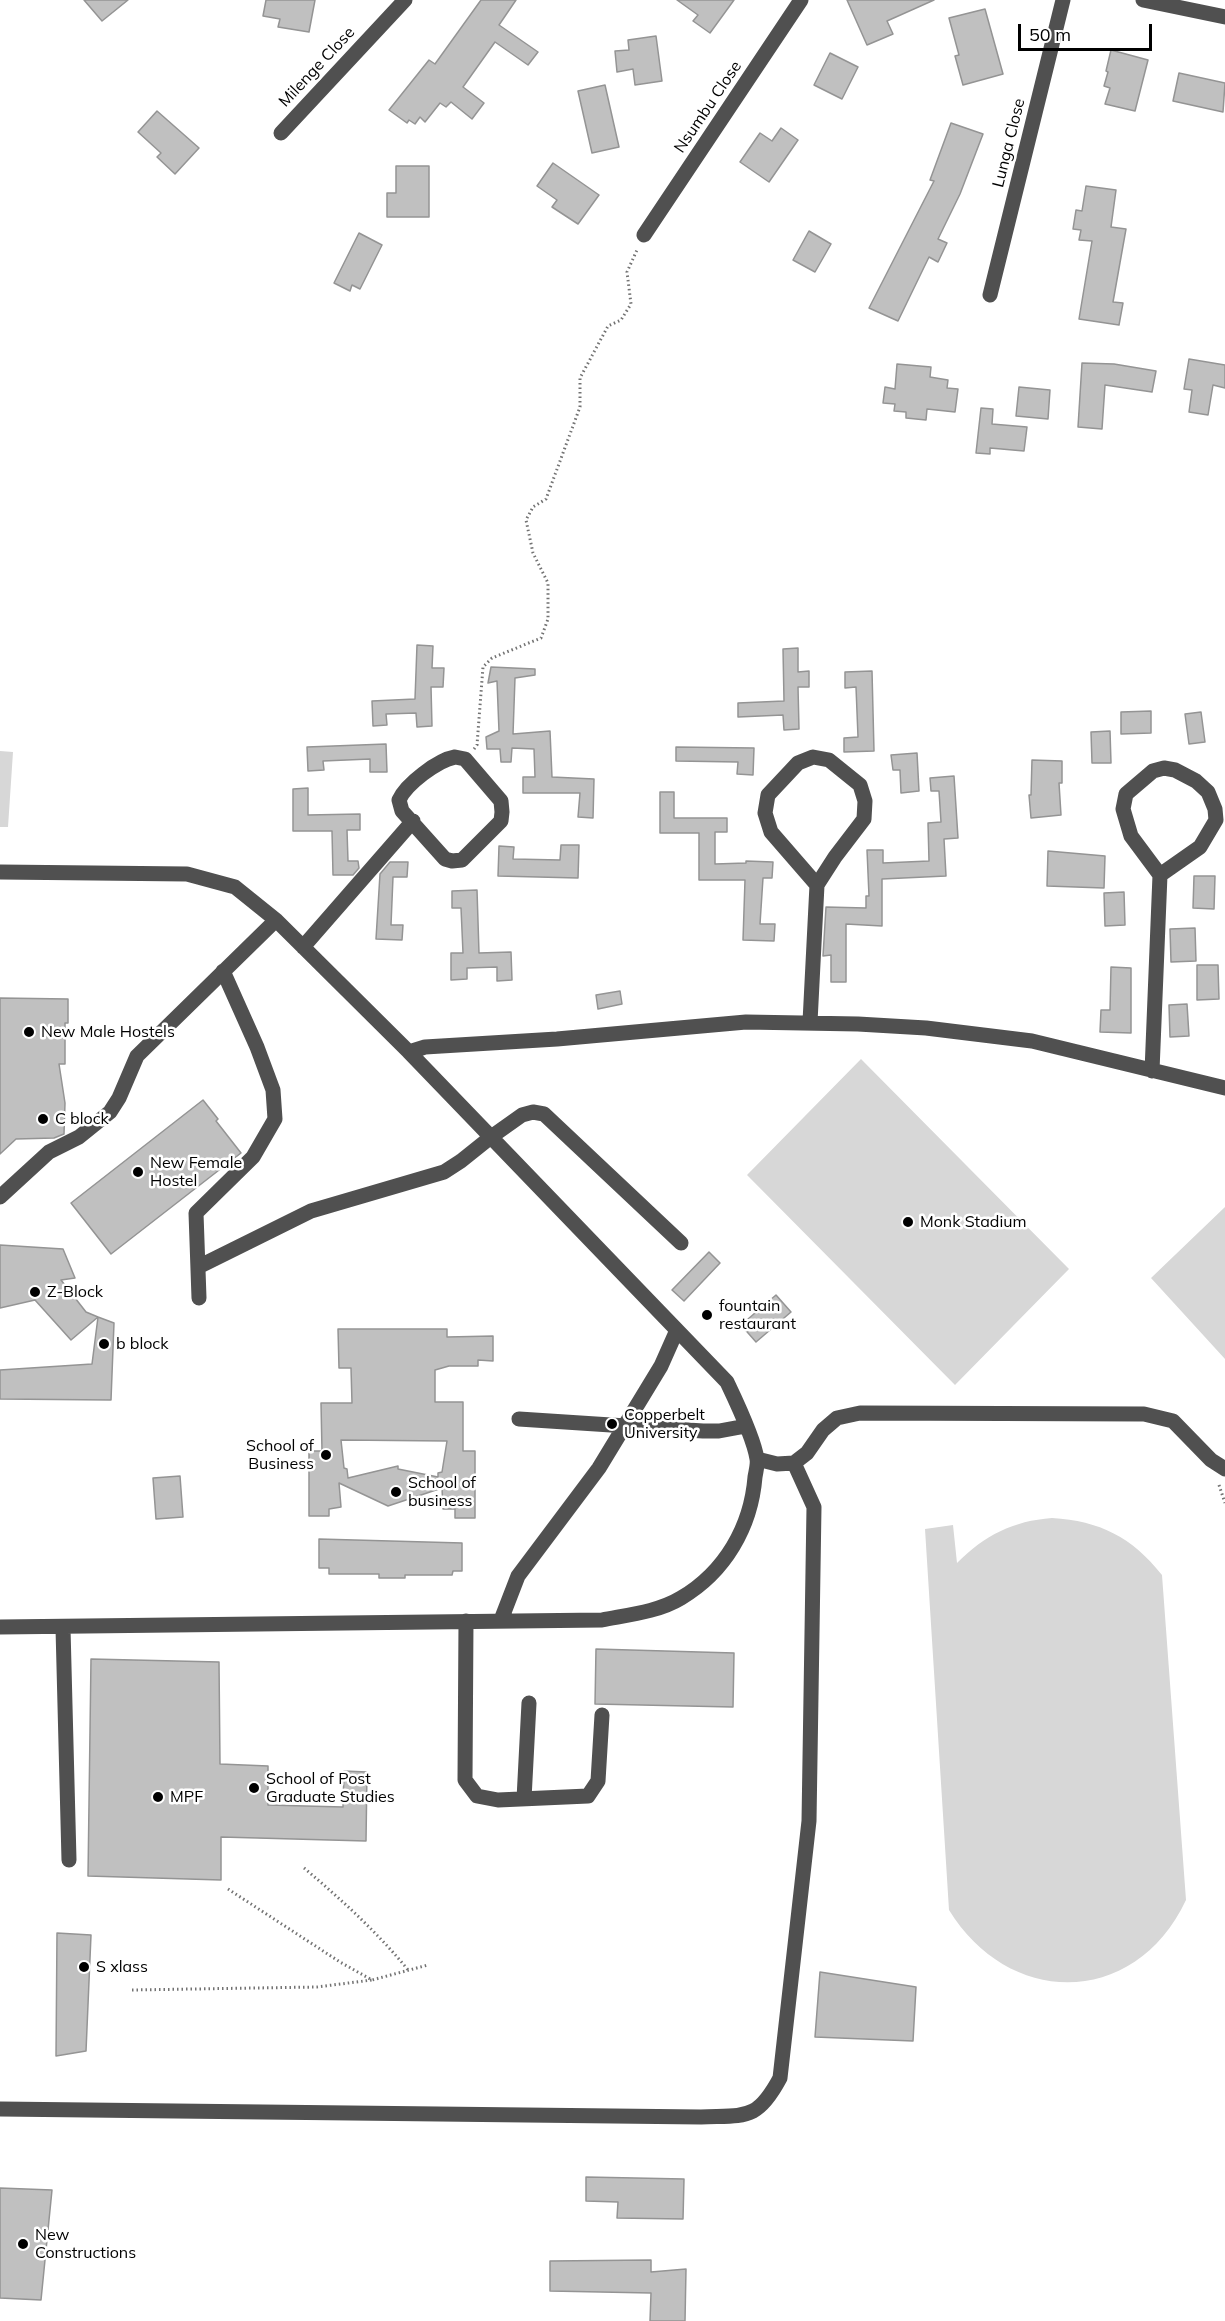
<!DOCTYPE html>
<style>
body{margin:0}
#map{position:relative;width:1225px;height:2321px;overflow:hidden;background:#fff;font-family:Mulish,sans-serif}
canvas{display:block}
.scale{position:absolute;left:1018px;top:24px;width:134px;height:27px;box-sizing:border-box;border:3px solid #000;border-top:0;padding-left:8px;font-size:18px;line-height:21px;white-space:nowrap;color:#000;-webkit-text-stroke:4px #fff;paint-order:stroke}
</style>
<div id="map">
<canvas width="1225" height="2321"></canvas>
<div class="scale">50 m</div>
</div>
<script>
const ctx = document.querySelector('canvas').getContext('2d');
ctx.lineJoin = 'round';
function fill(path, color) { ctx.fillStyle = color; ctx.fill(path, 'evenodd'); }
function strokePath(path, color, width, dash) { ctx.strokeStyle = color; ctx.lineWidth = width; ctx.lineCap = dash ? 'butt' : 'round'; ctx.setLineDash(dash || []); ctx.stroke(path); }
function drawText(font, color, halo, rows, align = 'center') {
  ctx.font = font + ' Mulish,sans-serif'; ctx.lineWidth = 5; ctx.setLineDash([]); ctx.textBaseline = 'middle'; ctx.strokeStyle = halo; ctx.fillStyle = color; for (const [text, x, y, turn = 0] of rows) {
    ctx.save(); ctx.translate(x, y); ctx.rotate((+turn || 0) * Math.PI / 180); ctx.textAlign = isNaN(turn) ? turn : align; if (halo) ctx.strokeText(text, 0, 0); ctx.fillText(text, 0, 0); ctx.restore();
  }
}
const green = new Path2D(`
 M0,751L13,752L8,827H0Z
 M861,1059L1069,1269L955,1385L747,1175Z
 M1225,1207V1359L1151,1278Z
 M1052,1518C1100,1521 1132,1537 1162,1575L1186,1900C1136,2007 1010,2009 949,1910L925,1529L953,1525L957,1563C985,1535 1013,1521 1052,1518Z`);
const building = new Path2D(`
 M84,0H128L102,21Z
 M266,0H315L309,32L278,27L280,19L263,16Z
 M481,0H516L499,25L538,52L528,65L495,42L463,87L484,103L472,119L451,102L446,107L440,103L425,122L420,117L415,124L409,120L407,123L389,110L429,60L435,64Z
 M677,0H734L710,33L693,21L698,15Z
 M847,0H934L887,21L893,34L867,45Z
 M985,9L1003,74L963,85L955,56L959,55L949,18Z
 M656,36L662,81L635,85L633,69L617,72L615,51L629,50L628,40Z
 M1111,50L1148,60L1135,111L1105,104L1110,88L1104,86L1108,72L1106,71Z
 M830,53L858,67L842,99L814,85Z
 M1179,73L1225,83L1223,112L1173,101Z
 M605,85L619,147L592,153L578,91Z
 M157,111L199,148L175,174L157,157L161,153L138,132Z
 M951,123L983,134L960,194L938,239L947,243L938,262L929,257L898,321L869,308L934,181L930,180Z
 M781,128L798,140L769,182L740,162L760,133L772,141Z
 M553,163L599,195L578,224L552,207L557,200L537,186Z
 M396,166H429V217H387V193H396Z
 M1086,186L1116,190L1111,227L1126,229L1113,302L1123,303L1119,325L1079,319L1092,241L1079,240L1081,230L1073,229L1076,210L1082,211Z
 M809,231L831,244L815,272L793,260Z
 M359,233L382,245L360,289L352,285L350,291L334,283Z
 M1189,359L1225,365V388L1213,385L1208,415L1189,412L1192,390L1184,389Z
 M1082,363L1114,364L1156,371L1152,392L1105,385L1102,429L1078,427Z
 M897,364L931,367L930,377L948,380L947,388L958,389L955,412L927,409L926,420L906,418V412L894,411L895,404L883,403L885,387L895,389Z
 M1019,387L1050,390L1048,419L1016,416Z
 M981,408L993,409L992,424L1027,427L1024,451L990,448V454L976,453Z
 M417,645L433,646L432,668H444L443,687H431L432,726L417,727L416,713L386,714L387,725L373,726L372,701L415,699Z
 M798,648V672L809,671V687H798L799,729L784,730L783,715L738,717V703L784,701L783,649Z
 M491,667L535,669V675L515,678L513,734L550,731L552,777L594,779L593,818L578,817L580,793H523V777H535L534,749L512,748L511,762H501L500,749H487L486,737L499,731L497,681L488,683Z
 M872,671L874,751L844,752V738L858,737L856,687L845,688V672Z
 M1151,711V733L1121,734V712Z
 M1201,712L1205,742L1189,744L1185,714Z
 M1110,731L1111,763H1092L1091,732Z
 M386,744L387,772H370V759L323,761L324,770L308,771L307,747Z
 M676,747L754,748L753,775L737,774L738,762L676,761Z
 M917,753L919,791L901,793L900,770H893L891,755Z
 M1032,760L1062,761V783H1059L1061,815L1031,818L1029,795H1031Z
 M954,776L958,838L944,839L946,876L882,879V926L846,924V982H831V955L823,956L826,907L866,908V896H869L867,850H883V863L929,861L928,823L941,822L939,791H931L930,778Z
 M308,788V815L360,814V830H347L348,861H358L359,868L353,875H333L332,831H293V789Z
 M660,792H674V818H727V832H715V864L746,863V861L773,862L772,878H763L760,924H775L774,941L743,940L745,880H699V833H660Z
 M561,845H579L578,878L498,876L499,846L514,847L513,859L560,860Z
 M1048,851L1105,856L1104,888L1047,886Z
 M390,862H408L407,877H393L391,925H403L402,940L376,939L380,874Z
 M1194,876H1215L1214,909L1193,908Z
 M477,890L479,953L511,952L512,980L497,981V967L467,968V979L451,980V953H463L461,908H452V891Z
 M1124,892L1125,925L1105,926L1104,893Z
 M1195,928L1196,961L1171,962L1170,929Z
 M1197,965H1218L1219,999L1197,1000Z
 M1111,967L1131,968V1033L1100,1032L1101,1010H1110Z
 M620,991L622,1004L598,1009L596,995Z
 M0,998L68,999V1023H65V1064H59L65,1103L64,1134L54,1138L16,1139L0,1154Z
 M1187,1004L1189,1036L1170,1037L1169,1005Z
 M203,1100L218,1119L216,1121L241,1153L111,1254L71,1203Z
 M0,1245L63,1249L75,1278L61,1280L86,1312L98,1317L71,1340L35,1300L0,1308Z
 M709,1252L720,1263L684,1301L672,1290Z
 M776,1295L791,1312L756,1342L741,1325Z
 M98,1317L114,1323L111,1400L0,1399V1370L92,1364Z
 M338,1329H447V1337L493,1336V1361L478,1360V1366H449L435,1370V1402H463V1451H475V1518H455V1509H443L442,1488L388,1506L339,1483L341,1507L329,1509V1516H309V1451H322L321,1403H352L351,1368H339ZM341,1440L447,1441L442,1472L438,1473V1477L398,1469V1466L348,1478L347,1469L344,1468Z
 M180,1476L183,1517L156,1519L153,1478Z
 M319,1539L462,1543V1571H453L452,1575H405V1578H379V1574H329V1568H319Z
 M596,1649L734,1653L733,1707L595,1704Z
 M91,1659L219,1662L220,1764L268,1766V1805L343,1807L344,1771L367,1772L366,1841L221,1837V1880L88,1876Z
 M57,1933L91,1935L86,2051L56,2056Z
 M820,1972L916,1987L913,2041L815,2037Z
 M586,2177L684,2179L683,2219L617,2218L618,2202L586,2201Z
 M0,2188L52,2190L41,2300L0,2298Z
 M651,2260V2272L686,2269L685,2321H650L651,2293L550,2291V2261Z`);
const path = new Path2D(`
 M474,749L477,745L483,667L492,658L541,638L548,619V583L533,553L526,520L533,507L546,499L580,407V378L608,326L621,320L631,304L627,272L637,250
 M1219,1485L1225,1503
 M304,1868C342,1900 377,1932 409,1971
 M228,1889L340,1962L372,1980L428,1965
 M132,1990L317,1987L372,1980`);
const minor = new Path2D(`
 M1143,0L1225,17
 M281,133L405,0
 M644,235L801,0
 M990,295L1063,0
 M455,757L465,759L501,801L502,812L501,821L462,860L452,861L445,859L402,811L399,800C406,784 438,760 455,757Z
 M0,872L187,874L235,887L276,920L409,1052L727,1382C736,1401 754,1438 757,1459C758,1464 756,1471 755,1477C751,1527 725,1572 681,1598C658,1612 627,1615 602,1620L0,1627
 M303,947L413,821
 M810,1022L817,885L835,857L864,819L865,801L860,785L829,760L813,757L798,763L768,795L765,813L771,832L817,885
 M409,1052L425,1047L557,1039L746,1022L858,1024L926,1028L1032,1041L1225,1088
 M1152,1071L1160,875L1131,836L1123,809L1126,794L1153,771L1164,768L1175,770L1196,781L1208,792L1215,809L1216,820L1200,847L1160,875
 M0,1197L49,1152L79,1137L110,1112L119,1098L137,1056L276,920
 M198,1267L311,1211L444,1172L461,1161L491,1137L522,1115L533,1112L544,1114L681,1243
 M199,1298L196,1213L253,1157L275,1119L273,1090L257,1047L223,971
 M519,1419L703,1431H719L746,1426
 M794,1463L807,1453L823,1430L837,1418L860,1413L1144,1414L1173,1421L1211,1460L1225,1469
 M501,1620L518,1576L599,1468L661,1366L677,1330
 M466,1621L465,1780L477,1796L498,1800L588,1796L598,1781L602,1715
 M63,1628L69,1860
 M524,1799L529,1703
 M0,2109L701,2117C746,2115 757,2121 780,2078L809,1821L814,1507L794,1463L777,1464L757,1459`);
const markers = [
 [29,1032,6,"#000"],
 [43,1119,6,"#000"],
 [138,1172,6,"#000"],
 [908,1222,6,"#000"],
 [35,1292,6,"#000"],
 [707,1315,6,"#000"],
 [104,1344,6,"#000"],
 [612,1424,6,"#000"],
 [326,1455,6,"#000"],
 [396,1492,6,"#000"],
 [254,1788,6,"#000"],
 [158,1797,6,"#000"],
 [84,1967,6,"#000"],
 [23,2244,6,"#000"]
];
const streetNames = [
 ["Milenge Close",317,67,-47],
 ["Nsumbu Close",708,107,-56],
 ["Lunga Close",1009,143,-76]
];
const poiNames = [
 ["New Male Hostels",41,1032],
 ["C block",55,1119],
 ["New Female",150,1163],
 ["Hostel",150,1181],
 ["Monk Stadium",920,1222],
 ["Z-Block",47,1292],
 ["fountain",719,1306],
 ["restaurant",719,1324],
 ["b block",116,1344],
 ["Copperbelt",624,1415],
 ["University",624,1433],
 ["School of",314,1446,"right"],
 ["Business",314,1464,"right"],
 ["School of",408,1483],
 ["business",408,1501],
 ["School of Post",266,1779],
 ["Graduate Studies",266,1797],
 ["MPF",170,1797],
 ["S xlass",96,1967],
 ["New",35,2235],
 ["Constructions",35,2253]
];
fill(green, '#d7d7d7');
fill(building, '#c0c0c0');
strokePath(building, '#949494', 1.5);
strokePath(path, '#727272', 3, [1.5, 3]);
strokePath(minor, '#505050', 15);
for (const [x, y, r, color] of markers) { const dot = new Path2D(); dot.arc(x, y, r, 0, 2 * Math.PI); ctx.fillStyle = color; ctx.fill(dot); strokePath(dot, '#fff', 2); }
drawText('16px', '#000', '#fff', streetNames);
drawText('16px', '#000', '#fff', poiNames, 'left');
</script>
